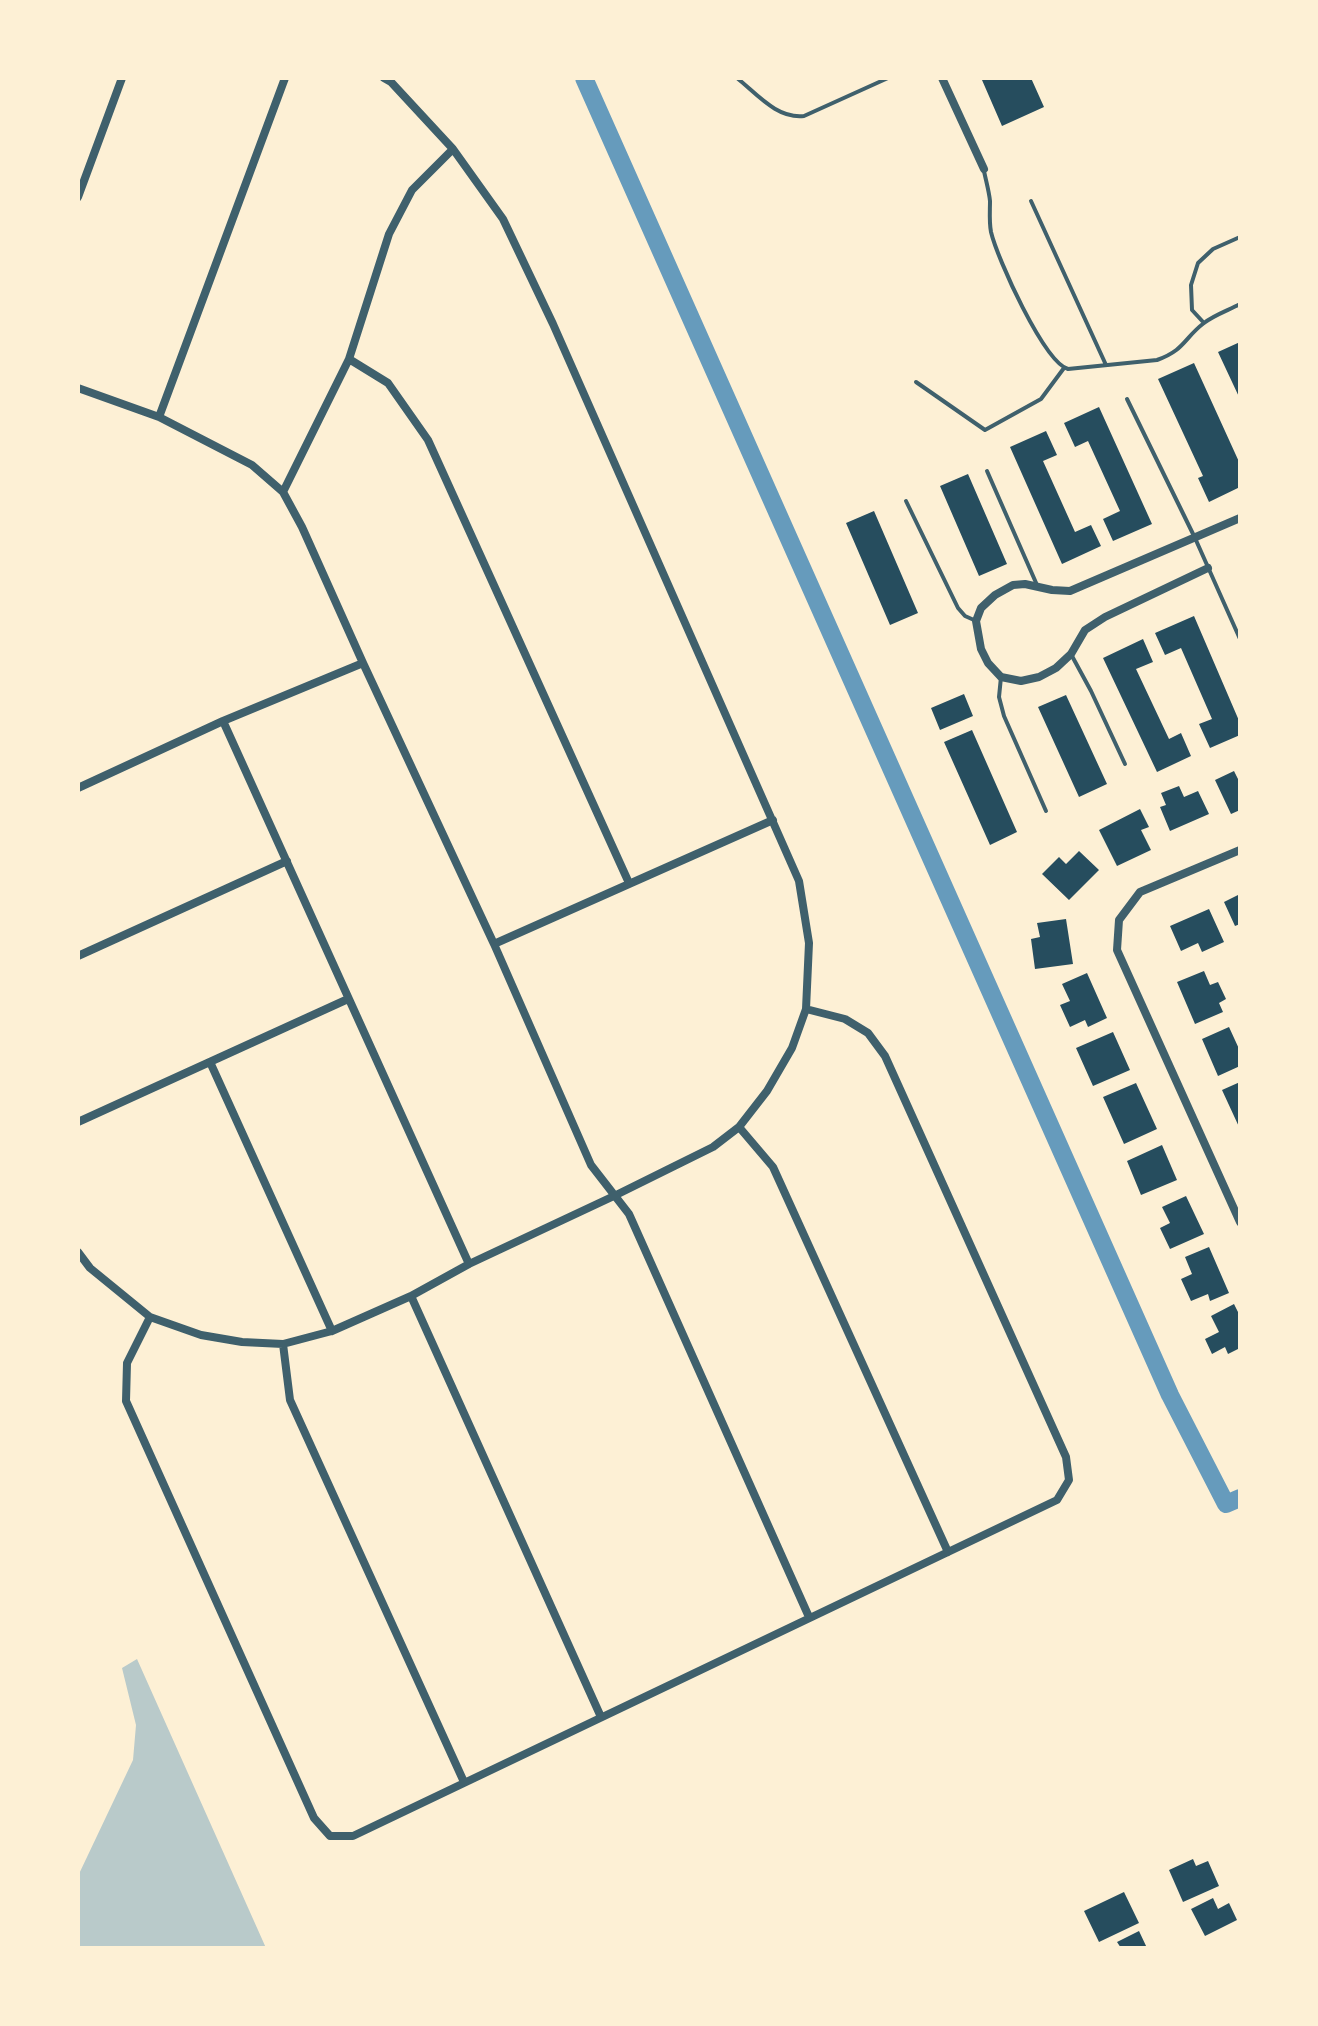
<!DOCTYPE html>
<style>
body{margin:0}
#map{position:relative;width:1318px;height:2026px;overflow:hidden;background:#fdf0d5;font-family:"Varela Round",sans-serif}
canvas{display:block}
.frame{position:absolute;inset:0;border:80px solid #fdf0d5;pointer-events:none}
</style>
<div id="map">
<canvas width="1318" height="2026"></canvas>
<div class="frame"></div>
</div>
<script>
const ctx = document.querySelector('canvas').getContext('2d');
ctx.lineJoin = 'round';
function fill(path, color) { ctx.fillStyle = color; ctx.fill(path, 'evenodd'); }
function strokePath(path, color, width, dash) { ctx.strokeStyle = color; ctx.lineWidth = width; ctx.lineCap = dash ? 'butt' : 'round'; ctx.setLineDash(dash || []); ctx.stroke(path); }
const green = new Path2D(`
 M137,1659L266,1948H78V1876L133,1760L136,1725L122,1668Z`);
const canal = new Path2D(`
 M584,78L1170,1395L1226,1504L1240,1498`);
const building = new Path2D(`
 M985,78H1031L1044,107L1002,126L982,80Z
 M1240,342V399L1218,352Z
 M1194,363L1240,464V487L1209,502L1198,478L1203,476L1158,379Z
 M1099,407L1152,524L1113,541L1103,519L1120,511L1088,441L1075,447L1064,423Z
 M1046,431L1057,455L1043,461L1075,532L1091,525L1101,546L1062,564L1010,447Z
 M968,474L1007,564L979,576L940,486Z
 M874,511L918,613L890,625L846,523Z
 M1194,616L1240,723V735L1210,748L1199,724L1212,719L1181,648L1165,655L1155,633Z
 M1143,639L1153,662L1136,669L1169,739L1181,733L1191,756L1157,772L1103,658Z
 M964,694L973,716L940,730L931,708Z
 M1066,695L1107,784L1079,797L1038,707Z
 M972,730L1017,832L990,845L944,742Z
 M1234,771L1239,781L1240,780V810L1231,814L1215,780Z
 M1179,786L1184,797L1198,791L1209,814L1170,831L1160,807L1166,805L1161,793Z
 M1140,809L1149,827L1141,830L1151,850L1117,866L1099,830Z
 M1079,851L1099,870L1069,900L1042,874L1059,857L1066,864Z
 M1240,894V924L1235,926L1224,902Z
 M1209,909L1224,942L1202,952L1198,943L1181,951L1170,926Z
 M1066,919L1073,964L1035,969L1031,939L1040,937L1037,923Z
 M1204,971L1210,985L1218,982L1226,999L1219,1003L1223,1012L1195,1024L1177,982Z
 M1087,973L1107,1018L1088,1027L1085,1020L1070,1027L1060,1005L1070,1001L1062,984Z
 M1229,1027L1240,1051V1066L1218,1076L1202,1039Z
 M1113,1032L1130,1070L1093,1086L1076,1048Z
 M1240,1082V1129L1222,1090Z
 M1136,1083L1157,1129L1124,1144L1103,1097Z
 M1162,1145L1177,1180L1141,1195L1127,1161Z
 M1186,1196L1204,1234L1170,1249L1160,1228L1170,1223L1162,1207Z
 M1209,1247L1229,1293L1210,1301L1208,1294L1191,1301L1181,1279L1192,1274L1185,1257Z
 M1234,1304L1240,1316V1348L1228,1354L1225,1347L1212,1354L1205,1339L1219,1332L1211,1316Z
 M1193,1859L1196,1866L1208,1861L1219,1886L1183,1902L1169,1870Z
 M1124,1892L1139,1923L1099,1942L1084,1911Z
 M1213,1898L1218,1909L1229,1903L1237,1920L1205,1936L1191,1909Z
 M1139,1931L1147,1948H1121L1117,1942Z`);
const service = new Path2D(`
 M737,78C757,94 777,119 804,116L888,78
 M984,171C986,181 989,191 990,201C990,211 989,222 991,232C997,258 1044,362 1068,369L1157,360C1185,350 1184,338 1204,323C1214,315 1229,310 1240,304
 M1031,201L1106,365
 M1204,323L1192,310L1191,285L1198,263L1213,249L1240,237
 M916,382L985,430L1041,399L1064,368
 M1127,399L1195,538L1240,639
 M987,471L1037,585
 M906,501L958,608L965,616L974,620
 M1072,656L1091,691L1125,764
 M1001,677L999,697L1004,716L1046,811`);
const minor = new Path2D(`
 M942,78L984,169
 M78,197L122,78
 M349,359L388,383L428,440L629,883
 M78,388L159,417L252,465L283,492L302,527L363,663L494,944L591,1165L629,1214L809,1617
 M159,417L285,78
 M283,492L349,359L389,234L412,190L453,149
 M1208,568L1105,617L1085,630L1071,654L1056,668L1039,677L1021,681L1001,677L988,663L981,649L976,621L981,608L995,595L1013,585L1025,584L1052,590L1070,591L1240,518
 M223,721L469,1264
 M78,788L223,721L363,663
 M1240,850L1140,892L1119,920L1117,950L1240,1222
 M494,944L773,820
 M78,956L287,861
 M210,1062L332,1331
 M78,1122L348,999
 M739,1127L773,1167L948,1552
 M78,1252L90,1268L150,1317L201,1335L242,1342L283,1344L332,1331L411,1296L469,1264L614,1196L713,1147L739,1127L767,1091L792,1048L806,1009L809,943L799,881L553,324L503,219L453,149L391,82L384,78
 M411,1296L601,1717
 M150,1317L127,1363L126,1401L314,1818L330,1836H353L1057,1500L1069,1480L1066,1457L885,1056L868,1033L845,1019L806,1009
 M283,1344L290,1400L464,1782`);
fill(green, '#b9caca');
strokePath(canal, '#669bbc', 18);
fill(building, '#264d5e');
strokePath(service, '#3f606c', 4);
strokePath(minor, '#3f606c', 8);
</script>
